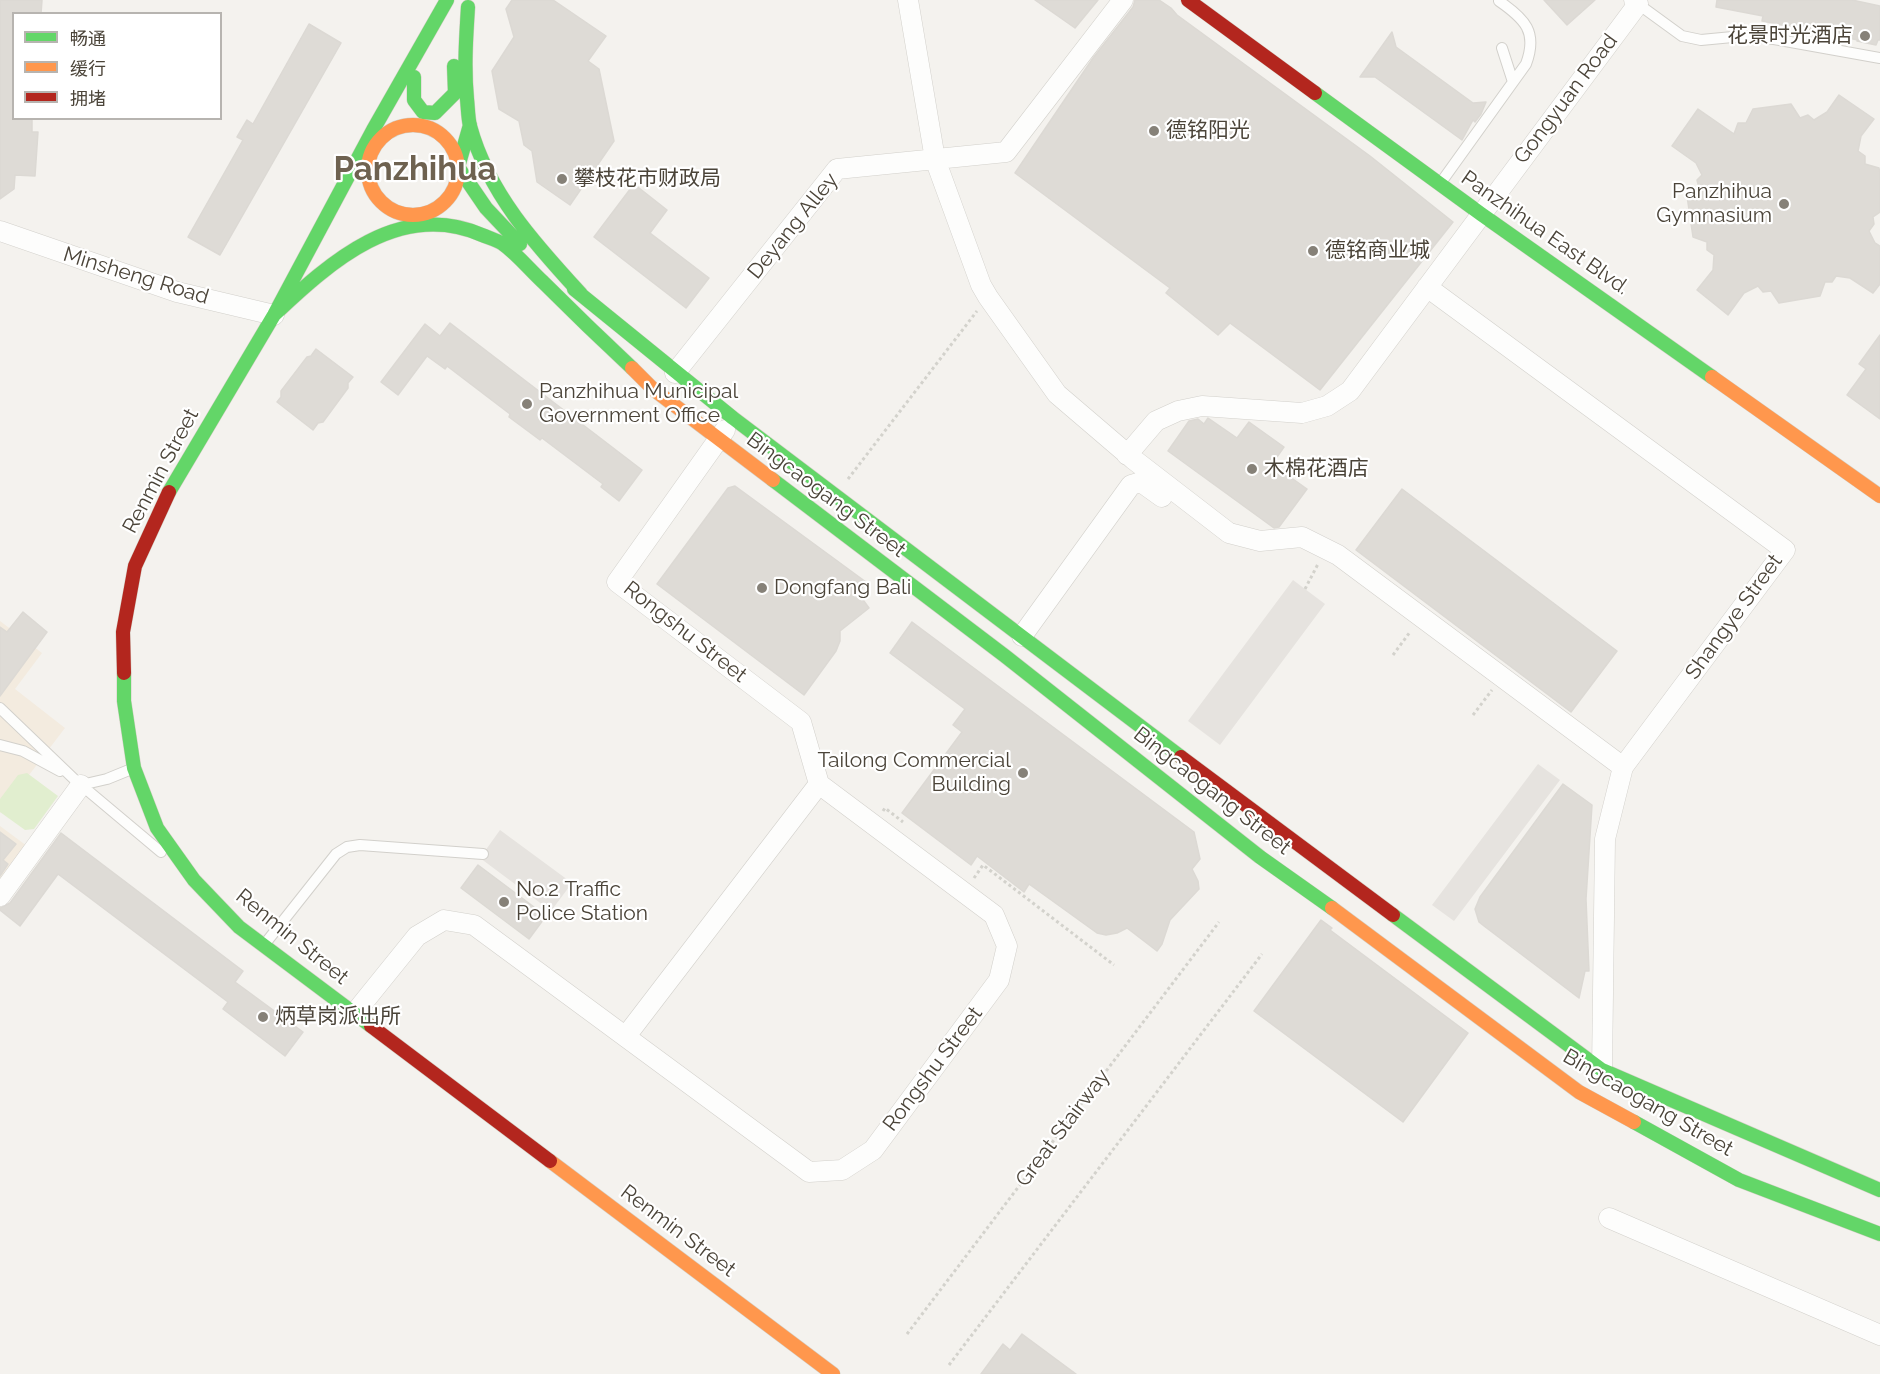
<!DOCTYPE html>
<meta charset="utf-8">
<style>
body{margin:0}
#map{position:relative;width:1880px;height:1374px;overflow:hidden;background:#f4f2ee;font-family:Raleway,"Noto Sans SC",sans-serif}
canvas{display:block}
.legend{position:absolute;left:12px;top:12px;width:210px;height:108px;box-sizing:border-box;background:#fff;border:2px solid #b7b4b0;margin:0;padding:8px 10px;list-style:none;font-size:18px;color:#4b4439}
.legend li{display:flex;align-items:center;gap:12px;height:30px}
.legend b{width:30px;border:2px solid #b7b4b0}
</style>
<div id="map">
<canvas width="1880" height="1374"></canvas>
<ul class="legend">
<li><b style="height:8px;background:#63d668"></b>畅通</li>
<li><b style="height:8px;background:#ff974d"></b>缓行</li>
<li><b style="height:8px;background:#b3261e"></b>拥堵</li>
</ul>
</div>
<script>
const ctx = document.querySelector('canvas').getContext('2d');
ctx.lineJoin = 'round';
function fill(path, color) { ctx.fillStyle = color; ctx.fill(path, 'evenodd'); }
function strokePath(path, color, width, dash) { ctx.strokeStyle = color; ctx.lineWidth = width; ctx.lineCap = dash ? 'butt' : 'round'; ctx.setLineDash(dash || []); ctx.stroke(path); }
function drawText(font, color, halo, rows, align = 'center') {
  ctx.font = font + ' Raleway,"Noto Sans SC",sans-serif'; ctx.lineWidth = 4.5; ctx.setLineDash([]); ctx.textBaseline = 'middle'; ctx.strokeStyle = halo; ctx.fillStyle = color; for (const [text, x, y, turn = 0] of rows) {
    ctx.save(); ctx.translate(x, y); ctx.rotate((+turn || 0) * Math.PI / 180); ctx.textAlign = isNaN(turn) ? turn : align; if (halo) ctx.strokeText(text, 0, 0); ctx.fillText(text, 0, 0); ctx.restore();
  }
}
const commercial = new Path2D(`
 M0,621L42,653L15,689L65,728L0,813Z
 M0,826L27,846L0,881Z`);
const green = new Path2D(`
 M27,773L58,796L34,829L25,830L0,812V799L18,775Z`);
const parking = new Path2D(`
 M1293,580L1325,604L1220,745L1188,721Z
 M1538,764L1560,780L1454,921L1432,905Z
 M500,830L572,883L551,911L480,858Z`);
const building = new Path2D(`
 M0,0H42L41,14H14V118H32V132H38L35,176L15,175L14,189L0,199Z
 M512,0H553L606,36L588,61L599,69L614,141L570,205L537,182L532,151L524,145L519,121L499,109L492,71L514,37L506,9Z
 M1035,0H1098L1075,28Z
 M1135,0H1159L1171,8L1177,15L1370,156L1453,222L1320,390L1230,323L1218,335L1166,293L1170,288L1015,173L1093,58L1133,7Z
 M1544,0H1595L1567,25Z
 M1717,0H1852L1880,6V40H1878L1876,45L1857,41L1858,40L1762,21L1763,16L1716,7Z
 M309,24L341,43L220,255L188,237L243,140L237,137L247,120L253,124Z
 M1392,32L1396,47L1473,103L1486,102L1481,114L1475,122L1473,120L1462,140L1375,77H1360Z
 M1839,95L1874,119L1861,136L1858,151L1865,156V164L1879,168L1880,174V212L1873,217L1874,224L1869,231L1875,243L1880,246V284L1873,293L1850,278L1836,276L1832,282H1825L1820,296L1779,303L1771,291L1763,292L1758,286L1744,293L1728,315L1697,290L1713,270L1714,255L1707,250V242L1693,237L1687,196L1699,188L1697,180L1702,175L1696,163L1672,146L1698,109L1734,134L1738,123H1746L1753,109L1791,104L1800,118L1808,115L1814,120L1827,112Z
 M634,184L667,210L650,233L709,278L686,308L594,237Z
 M450,323L642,470L619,501L601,487L603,484L542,438L540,440L509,417L510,414L447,366L445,369L427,356L398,395L381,382L425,324L440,336Z
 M1880,335V419L1847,395L1866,369L1859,364Z
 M316,349L353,377L348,383V388L323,422L318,423L313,430L277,402L281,397V391L307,357L311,356Z
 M1208,418L1237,438L1249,422L1284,447L1272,464L1307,489L1279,527L1274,528L1168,451L1189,421L1198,419L1204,424Z
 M735,486L866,582L858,593L869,608L840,631V641L836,651L804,695L657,584L728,488Z
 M1402,489L1617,651L1571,712L1356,550Z
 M23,612L47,632L0,696V627L7,632Z
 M912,622L1194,832L1200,859L1192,869L1198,881L1199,889L1170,920L1162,944L1157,951L1127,928L1117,933L1106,935L1097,933L1029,884L1024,892L977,856L971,865L902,813L962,732L953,725L965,709L890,653Z
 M1563,784L1592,805L1586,899L1589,971H1585L1579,998L1484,926L1479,922L1475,909L1480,897Z
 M0,832L16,844L3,860L8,864L0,876Z
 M61,833L243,971L235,982L303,1032L285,1056L223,1009L228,1002L58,874L20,926L0,910V908L10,903Z
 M478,865L546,916L529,939L461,888Z
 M1321,920L1332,928L1330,930L1468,1033L1403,1122L1254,1011Z
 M1022,1334L1076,1374H981L1003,1344L1010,1350Z`);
const path = new Path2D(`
 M848,479L977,311
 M1305,589L1318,564
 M1393,655L1410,632
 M1473,715L1492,690
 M883,811L885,808L903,822
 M974,878L983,865L1114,965
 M907,1334L1219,922
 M949,1365L1262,954`);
const lane = new Path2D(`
 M1638,4L1682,36L1701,40L1743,36L1774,39L1880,58
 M1502,48L1513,82
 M1442,181L1526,64C1538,32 1525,19 1499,1
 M0,708L74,779L161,852
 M0,745L23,751L60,771
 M81,785L107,779L134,768
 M264,945L336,854L347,847L360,845L483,854`);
const street = new Path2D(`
 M908,0L935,159L981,285L988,297L1057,394L1133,459L1229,533L1260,541L1302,537L1338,555L1623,767
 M0,231L177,292L274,315
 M1427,287L1785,550L1623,767L1605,839L1602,1070
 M675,373L837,169L1006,152L1123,0
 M1127,455L1156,421L1178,411L1202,406L1302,413L1327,406L1350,391L1638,4L1634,0
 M1022,636L1131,485L1141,482L1162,497
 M0,896L81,785
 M354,1014L417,936L444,920L474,925L809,1172L842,1170L873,1150L999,980L1007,946L994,915L819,784L801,722L617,582L725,430
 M626,1036L819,784
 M1609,1218L1880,1335`);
const fast = new Path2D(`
 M468,7C466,39 464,67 467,99C468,108 468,118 470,126C488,193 536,245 581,294
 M414,77V100L423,112L435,113L455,93L454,66
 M1315,93L1481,214L1712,377
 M470,125L458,167L486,208L520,244
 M574,289L733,418L1181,757
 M274,315C330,262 400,199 482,235C489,238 497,240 503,244C517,254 530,270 543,282C572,311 602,340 632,368
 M773,480L1005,656L1260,857L1332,908
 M169,492L274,315L373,130L447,0
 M124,673V701L134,768L157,828L194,880L239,927L371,1026
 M1393,915L1602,1070L1880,1190
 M1634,1122L1739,1180L1880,1234`);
const slow = new Path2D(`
 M368 170a45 45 0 1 1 90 0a45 45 0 1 1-90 0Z
 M632,368L653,389L773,480
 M1712,377L1880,496
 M1332,908L1579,1092L1634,1122
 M550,1161L833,1374`);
const jam = new Path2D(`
 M1188,0L1315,93
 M124,673L123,632L135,566L169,492
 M1181,757L1393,915
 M371,1026L550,1161`);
const markers = [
 [1865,36,6,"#868178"],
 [1154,131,6,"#868178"],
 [562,179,6,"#868178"],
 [1784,204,6,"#868178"],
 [1313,251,6,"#868178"],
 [527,404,6,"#868178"],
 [1252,469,6,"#868178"],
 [762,588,6,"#868178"],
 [1023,773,6,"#868178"],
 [504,902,6,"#868178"],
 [263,1017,6,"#868178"]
];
const poiNames = [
 ["花景时光酒店",1853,36,"right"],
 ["德铭阳光",1166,131],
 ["攀枝花市财政局",574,179],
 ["Panzhihua",1772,192,"right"],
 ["Gymnasium",1772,216,"right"],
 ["德铭商业城",1325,251],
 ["Panzhihua Municipal",539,392],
 ["Government Office",539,416],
 ["木棉花酒店",1264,469],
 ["Dongfang Bali",774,588],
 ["Tailong Commercial",1011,761,"right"],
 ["Building",1011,785,"right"],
 ["No.2 Traffic",516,890],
 ["Police Station",516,914],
 ["炳草岗派出所",275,1017]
];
const streetNames = [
 ["Gongyuan Road",1566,99,-53],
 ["Deyang Alley",793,226,-51],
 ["Panzhihua East Blvd.",1545,233,35],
 ["Minsheng Road",136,276,17],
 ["Renmin Street",161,471,-62],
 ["Bingcaogang Street",826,495,37],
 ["Shangye Street",1734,617,-54],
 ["Rongshu Street",685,632,38],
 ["Bingcaogang Street",1212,791,38],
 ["Renmin Street",292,937,39],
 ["Rongshu Street",933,1069,-53],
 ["Bingcaogang Street",1648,1103,30],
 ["Great Stairway",1063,1128,-53],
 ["Renmin Street",678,1231,37]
];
const townNames = [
 ["Panzhihua",415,170]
];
fill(commercial, '#f3ebdf');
fill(green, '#e1eecf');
fill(parking, '#e6e3df');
fill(building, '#dedbd6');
strokePath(building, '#dcd9d4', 1.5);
strokePath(lane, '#d2d0cb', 12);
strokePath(street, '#d2d0cb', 21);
strokePath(fast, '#d3cfc5', 15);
strokePath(slow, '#d3cfc5', 15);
strokePath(jam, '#d3cfc5', 15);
strokePath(path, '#d3d2cc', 3, [3, 3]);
strokePath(lane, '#fdfdfc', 10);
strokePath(street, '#fdfdfc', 20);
strokePath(fast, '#63d668', 14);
strokePath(slow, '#ff974d', 14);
strokePath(jam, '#b3261e', 14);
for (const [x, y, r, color] of markers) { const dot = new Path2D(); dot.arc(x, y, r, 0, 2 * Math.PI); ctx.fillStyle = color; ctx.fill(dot); strokePath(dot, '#fff', 2); }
drawText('21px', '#4b4439', '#fff', poiNames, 'left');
drawText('21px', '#4b4439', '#fff', streetNames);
drawText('bold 33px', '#6e6250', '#fff', townNames);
</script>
